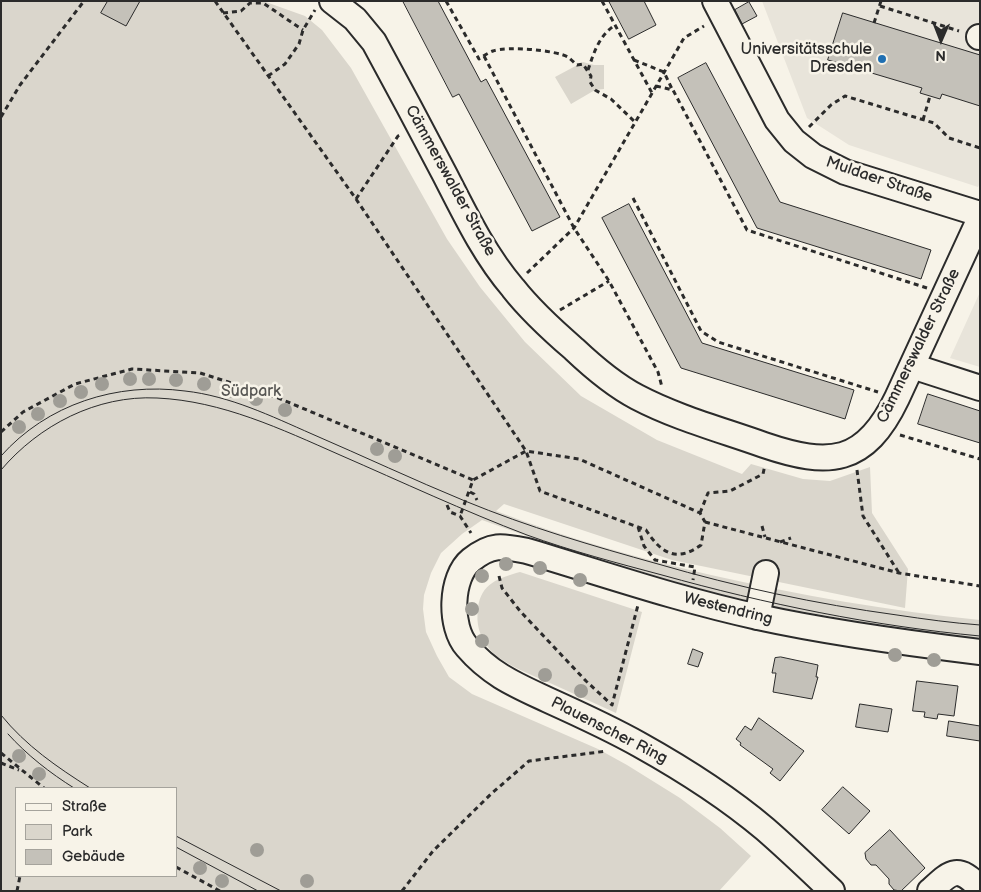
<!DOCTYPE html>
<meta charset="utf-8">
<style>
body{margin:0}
#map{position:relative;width:981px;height:892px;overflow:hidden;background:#f7f3e8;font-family:"Balsamiq Sans",sans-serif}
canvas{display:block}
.frame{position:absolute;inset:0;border:2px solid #2b2b2b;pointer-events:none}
.legend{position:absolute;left:15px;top:787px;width:162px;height:90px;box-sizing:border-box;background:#f7f3e8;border:1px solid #a5a39c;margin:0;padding:6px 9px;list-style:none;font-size:15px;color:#2b2b2b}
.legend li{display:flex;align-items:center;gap:10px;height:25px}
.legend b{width:25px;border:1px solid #a5a39c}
.north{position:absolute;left:916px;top:15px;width:50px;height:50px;-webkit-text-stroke:4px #f7f3e8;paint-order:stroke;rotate:181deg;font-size:14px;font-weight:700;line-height:20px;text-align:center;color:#2b2b2b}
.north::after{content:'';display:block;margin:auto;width:18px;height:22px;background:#2b2b2b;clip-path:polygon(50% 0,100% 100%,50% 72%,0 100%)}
</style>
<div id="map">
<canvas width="981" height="892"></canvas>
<div class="frame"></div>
<ul class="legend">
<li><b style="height:6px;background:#f7f3e8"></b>Straße</li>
<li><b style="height:14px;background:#dad6cc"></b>Park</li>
<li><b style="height:14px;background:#c4c1b9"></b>Gebäude</li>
</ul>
<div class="north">N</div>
</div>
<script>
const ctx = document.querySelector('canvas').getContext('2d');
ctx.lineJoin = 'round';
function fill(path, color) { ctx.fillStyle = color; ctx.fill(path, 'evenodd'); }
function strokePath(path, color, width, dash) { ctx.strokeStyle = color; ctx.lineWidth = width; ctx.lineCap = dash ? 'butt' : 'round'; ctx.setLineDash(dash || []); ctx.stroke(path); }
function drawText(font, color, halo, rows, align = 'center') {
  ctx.font = font + ' "Balsamiq Sans",sans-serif'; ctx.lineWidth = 5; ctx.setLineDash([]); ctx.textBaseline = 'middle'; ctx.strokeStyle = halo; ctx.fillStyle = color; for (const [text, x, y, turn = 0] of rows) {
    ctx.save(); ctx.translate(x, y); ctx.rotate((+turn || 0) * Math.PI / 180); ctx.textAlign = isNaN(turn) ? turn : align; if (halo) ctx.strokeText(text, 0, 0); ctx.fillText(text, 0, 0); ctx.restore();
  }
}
const built = new Path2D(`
 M762,1H980V183L978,187L849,145L807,118Z
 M980,292V367L950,358Z`);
const green = new Path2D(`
 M1,1H263L305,16L322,30L351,68L447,239L480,287L525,342L581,396L657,440L742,474L751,464L803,479L830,481L870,467L872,513L908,569L905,608L672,560L504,504L496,511C566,538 638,558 711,575C799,595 889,611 980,620V639L898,628L771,606L703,590L582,556L482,520L462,534L441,553L431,573L424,595L423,609L426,632L437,656L449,677L472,694L598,749L627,765L680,798L720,828L751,856L719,891H1ZM16,788H176V876H16Z
 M583,62L594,65H604V89L595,90L571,104L555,77Z
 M520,572L642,612L616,713C594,703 572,693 550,683C532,675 499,663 488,647C479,635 476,624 478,608C481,583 499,578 520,572Z`);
const building = new Path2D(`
 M108,1H140L126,26L101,13Z
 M403,1H438L481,82L486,79L560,217L532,231L459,94L453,97Z
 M609,1H644L656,25L629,39Z
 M749,2L757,16L742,24L735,10Z
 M843,13L980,55V106L942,94L940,99L920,93L922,88L828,60Z
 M706,63L780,202L931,250L921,279L757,228L678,78Z
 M629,204L702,343L854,390L845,419L681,368L602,218Z
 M928,394L980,411V443L918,424Z
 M693,649L703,653L698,667L688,664Z
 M781,657L818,665L816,677H818L812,699L773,692L776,673H772L775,658Z
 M917,681L958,686L954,716L938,714L937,719L924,717L925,712L913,711Z
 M860,704L892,709L888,732L856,727Z
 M759,718L804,751L780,781L770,773L773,769L740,745L741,743L736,739L745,726L751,730Z
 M949,721L980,726V741L947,736Z
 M843,787L870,811L849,834L822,810Z
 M890,830L925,868L901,891L894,890L889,884V879L876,865H871L866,859L865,853Z`);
const path = new Path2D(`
 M215,1L356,199L526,451L540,491L646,530C661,553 676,563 701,545L705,522L700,513L579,459L526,451L473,480L460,516
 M446,1L479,59C483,56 488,53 493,51C507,46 555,50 568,57C571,59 574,63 577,65L583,64L591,76L590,82L595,90L611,99L635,122
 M602,1L652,93
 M880,6L959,31
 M223,13L241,11L250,3H263L303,30
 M874,23L881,1
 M484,56L574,228L609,281L658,372L662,387
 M634,60L664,72L672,89
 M588,70C594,52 599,36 615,25
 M268,76L285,64L299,44L303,30L315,10
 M656,86L673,90L747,230L927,288
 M1,117L20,85L84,1
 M923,120L930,96
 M809,127L831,105L845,96L934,123L949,138L980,148
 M633,198L701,331L718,342L878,392
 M356,199L398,136L402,134
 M527,273L574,228L684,38L704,26
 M560,310L609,281
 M1,432L23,412L75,384L132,369L200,373L276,397L473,480
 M900,435L980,459
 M857,470L863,516L899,573
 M470,492L474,494L477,500
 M447,505L450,512L460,516L471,533
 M700,513L708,493L730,491L763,474L765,465
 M705,522L899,573L980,586
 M762,526L765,537
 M638,527L644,546L655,560L695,567L693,580
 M780,542L791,538
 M499,576L502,588L520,611L586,681L612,705L638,605
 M1,753L44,788
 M1,763L19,770
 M176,867L220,891
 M17,891L20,876
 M402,891L433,851L491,794L529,761L607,751`);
const minor = new Path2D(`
 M332,1L355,19L374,42C398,86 422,131 445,175C465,214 484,254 513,288C531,311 552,330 574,349C593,367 614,385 637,397C677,418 722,430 764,445C829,467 865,465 897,398L980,218
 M715,1L777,120L794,141L813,156L845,172L980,214
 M979,37H980
 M912,366L980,388
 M757,617L766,573
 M832,891C810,870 788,849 765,829C727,797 683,769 640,745C610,728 579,714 548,700C516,685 491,675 467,647C449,627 450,577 471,560C492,543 503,546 527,551C604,574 680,600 758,617C831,633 906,643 980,652
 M930,891C951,872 957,864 980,888`);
const tram = new Path2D(`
 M1,456C47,404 117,382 185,391C230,396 271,416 312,434C363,456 414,480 465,501C528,527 593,546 658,564C737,587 816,604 897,615C924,619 952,623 980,625
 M1,470C39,425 97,395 157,398C222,401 281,429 340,455C402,482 464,511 527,535C571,551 617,563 662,575C766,604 873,626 980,636
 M1,715C26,746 57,767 90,788
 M8,734C27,755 50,773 74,788
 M176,836L281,891
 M176,847L258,891`);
const trees = [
 [130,379],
 [149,379],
 [176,380],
 [102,384],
 [204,384],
 [232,391],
 [81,392],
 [256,399],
 [60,401],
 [285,410],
 [38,414],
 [19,427],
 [377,449],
 [395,456],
 [506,564],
 [540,568],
 [482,576],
 [580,580],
 [472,609],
 [482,641],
 [895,655],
 [934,660],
 [545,675],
 [581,691],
 [19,756],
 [39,774],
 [257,850],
 [200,868],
 [222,881],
 [307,881]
];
const markers = [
 [882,59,5,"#1f6fb2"]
];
const poiNames = [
 ["Universitätsschule",872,50],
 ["Dresden",872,68]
];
const streetNames = [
 ["Muldaer Straße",879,180,19],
 ["Cämmerswalder Straße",450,181,61],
 ["Cämmerswalder Straße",919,346,-64],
 ["Westendring",728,609,14],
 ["Plauenscher Ring",609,731,27]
];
const parkNames = [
 ["Südpark",251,392]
];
fill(built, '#e8e4da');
fill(green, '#dad6cc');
fill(building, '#c4c1b9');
strokePath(building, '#2b2b2b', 1);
strokePath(minor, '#2b2b2b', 28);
strokePath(path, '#2b2b2b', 3, [5, 4]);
strokePath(minor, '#f7f3e8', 24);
strokePath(tram, '#2b2b2b', 1);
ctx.fillStyle = '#9f9d96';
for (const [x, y] of trees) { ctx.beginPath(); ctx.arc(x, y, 7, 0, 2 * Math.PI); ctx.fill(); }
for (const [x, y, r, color] of markers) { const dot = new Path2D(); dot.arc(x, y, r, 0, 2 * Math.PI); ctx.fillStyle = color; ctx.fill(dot); strokePath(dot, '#f7f3e8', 2); }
drawText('16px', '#2b2b2b', '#f7f3e8', poiNames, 'right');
drawText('16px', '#2b2b2b', '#f7f3e8', streetNames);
drawText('16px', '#575653', '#f7f3e8', parkNames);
</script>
